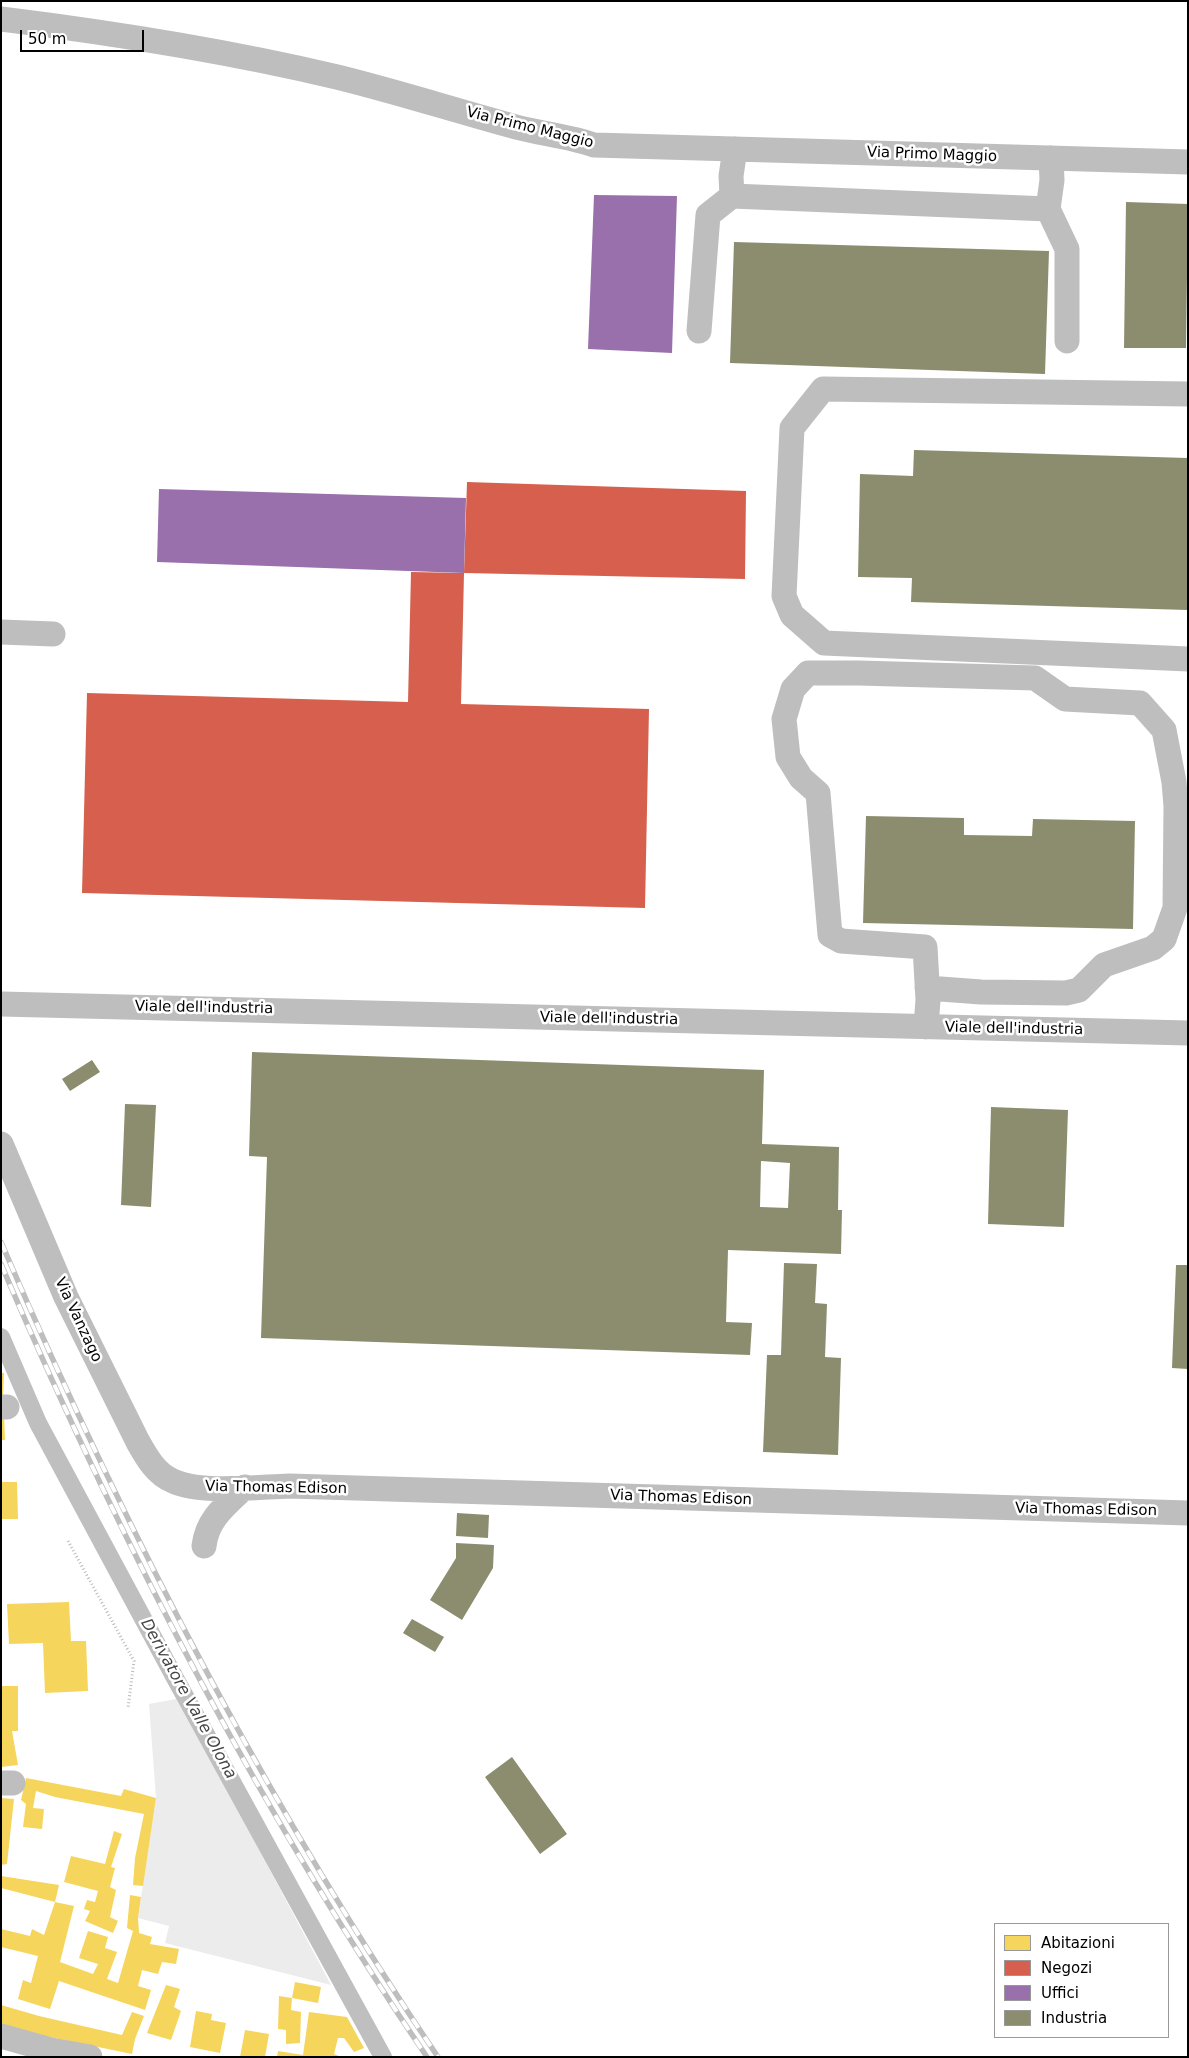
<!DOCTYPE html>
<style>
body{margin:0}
#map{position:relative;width:1189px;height:2058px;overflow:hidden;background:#fff;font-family:"DejaVu Sans",sans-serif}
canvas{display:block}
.frame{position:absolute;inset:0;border:2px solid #000;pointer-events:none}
.legend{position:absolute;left:994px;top:1923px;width:175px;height:115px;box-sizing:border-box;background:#fff;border:1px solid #999;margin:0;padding:6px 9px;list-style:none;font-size:15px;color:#000}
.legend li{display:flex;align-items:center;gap:10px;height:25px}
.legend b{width:25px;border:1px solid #999}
.scale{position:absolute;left:20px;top:30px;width:124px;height:22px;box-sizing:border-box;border:2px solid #000;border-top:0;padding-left:6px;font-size:15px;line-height:18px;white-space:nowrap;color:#000;-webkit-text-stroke:4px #fff;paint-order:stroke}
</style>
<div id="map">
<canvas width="1189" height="2058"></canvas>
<div class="frame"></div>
<ul class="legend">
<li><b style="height:14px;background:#f6d55c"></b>Abitazioni</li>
<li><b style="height:14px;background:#d6604d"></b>Negozi</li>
<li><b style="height:14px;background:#9970ab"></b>Uffici</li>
<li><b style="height:14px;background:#8c8c6e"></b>Industria</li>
</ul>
<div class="scale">50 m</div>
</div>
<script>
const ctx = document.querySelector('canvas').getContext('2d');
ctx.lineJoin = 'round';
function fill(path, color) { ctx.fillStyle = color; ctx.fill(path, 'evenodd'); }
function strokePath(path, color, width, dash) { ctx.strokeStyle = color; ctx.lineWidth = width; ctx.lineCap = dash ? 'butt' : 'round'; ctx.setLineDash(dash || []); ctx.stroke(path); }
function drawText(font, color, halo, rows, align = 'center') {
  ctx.font = font + ' "DejaVu Sans",sans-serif'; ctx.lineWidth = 5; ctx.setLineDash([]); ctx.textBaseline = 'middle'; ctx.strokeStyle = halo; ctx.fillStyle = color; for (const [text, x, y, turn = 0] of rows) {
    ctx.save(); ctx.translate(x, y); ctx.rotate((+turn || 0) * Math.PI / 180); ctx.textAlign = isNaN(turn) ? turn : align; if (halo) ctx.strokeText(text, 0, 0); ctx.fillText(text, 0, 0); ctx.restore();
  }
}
const green = new Path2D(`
 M176,1699L239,1812L331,1985L165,1943L169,1926L138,1918L156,1798L149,1704Z`);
const homes = new Path2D(`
 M1,1373H4L3,1401H1Z
 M1,1415H4L5,1440H1Z
 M1,1482H17L18,1519H1Z
 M69,1602L71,1641H86L88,1691L45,1693L43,1643L9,1644L7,1604Z
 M1,1686H18V1731H12L18,1765L1,1767Z
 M26,1778L121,1796L124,1789L156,1798L143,1886L133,1885L135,1858L144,1814L55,1797L36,1791L33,1808L44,1809L42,1829L23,1827L26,1804L21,1800Z
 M1,1798L14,1799L7,1864L1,1865Z
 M114,1831L122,1834L111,1867L115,1868L110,1887L116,1890L110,1917L118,1921L113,1933L85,1921L90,1911L84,1909L87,1900L95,1902L98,1891L64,1882L71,1856L105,1864Z
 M1,1876L59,1885L55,1902L1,1888Z
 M130,1895L141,1897L138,1918L139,1933L152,1937L150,1944L179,1949L176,1964L162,1962L158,1974L142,1970L138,1986L151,1990L145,2010L59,1981L50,2009L18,1999L23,1980L31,1983L38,1956L1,1947V1929L30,1936L32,1929L44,1935L55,1902L74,1906L60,1962L93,1974L98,1964L79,1958L88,1931L108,1937L105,1948L117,1952L107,1979L118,1983L133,1931L127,1928Z
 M295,1982L321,1987L318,2003L292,1998L291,2010L301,2012L300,2043L286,2044V2030L278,2029L279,1996L292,1998Z
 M166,1985L180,1989L174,2007L181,2011L171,2040L147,2033Z
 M1,2005L39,2016L122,2035L132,2012L144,2016L135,2039L132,2054L1,2027Z
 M196,2011L212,2014L211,2020L226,2023L220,2053L190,2047Z
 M309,2012L347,2017L364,2048L354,2052L344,2038H338L334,2054L341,2057H277L278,2051L303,2055Z
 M245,2030L269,2034L265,2057H240Z`);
const shops = new Path2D(`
 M467,482L746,491L745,579L464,573L461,704L649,709L645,908L82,893L87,693L408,702L411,572L464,573Z`);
const offices = new Path2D(`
 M594,195L677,196L672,353L588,349Z
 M159,489L466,498L464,573L157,562Z`);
const industry = new Path2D(`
 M1126,202L1188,204L1186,348H1124Z
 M734,242L1049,251L1045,374L730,363Z
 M914,450L1188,458V610L911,602L912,578L858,577L860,474L913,476Z
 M866,816L964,818V835L1032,836L1033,819L1135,821L1133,929L863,923Z
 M252,1052L764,1070L762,1144L839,1147L838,1210H842L841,1254L728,1250L726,1322L752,1323L750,1355L261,1338L267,1157L249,1156ZM761,1161L790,1163L788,1208L760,1207Z
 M92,1060L100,1072L70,1091L62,1079Z
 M125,1104L156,1105L151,1207L121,1205Z
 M991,1107L1068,1110L1064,1227L988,1224Z
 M784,1263L817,1264L815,1303L827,1304L825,1357L841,1358L838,1455L763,1452L767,1355H781Z
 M1176,1265H1188V1369L1172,1368Z
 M457,1513L489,1515L488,1538L456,1536Z
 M456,1543L494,1545L493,1568L462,1620L430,1600L456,1558Z
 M412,1619L444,1637L435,1652L403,1633Z
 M512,1757L567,1834L540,1854L485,1777Z`);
const canal = new Path2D(`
 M1,1337L38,1423L175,1678L383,2057`);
const path = new Path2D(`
 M68,1541L134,1661L128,1708`);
const minor = new Path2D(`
 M1,19C114,33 227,51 337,77C398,92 457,111 516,127C542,134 569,136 594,145L1188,162
 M735,149L731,176L732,196L1048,209L1052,180L1051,158
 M1048,209L1067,249V341
 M699,331L708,215L732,196
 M1188,394L823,389L792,428L784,596L792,615L824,643L1188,659
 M1,632L53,634
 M1,1004L1188,1033
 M926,1027L928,1000L925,947L841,941L830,935L818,793L801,778L788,757L784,719L793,689L808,673H859L1035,678L1065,699L1140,703L1164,730L1174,782L1176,806L1175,908L1164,939L1153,948L1104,965L1079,990L1066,993L981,992L927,988
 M1,1144L66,1297L138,1442C147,1458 156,1474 173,1481C200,1494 258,1487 289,1486L1188,1513
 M1,1407H7
 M204,1546C207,1519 226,1505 245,1487
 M1,1783H13
 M1,2036L51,2050L90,2057`);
const rail = new Path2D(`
 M1,1242C123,1526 264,1800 438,2057
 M1,1264C119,1540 258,1808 427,2057`);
const streetNames = [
 ["Via Primo Maggio",530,128,14],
 ["Via Primo Maggio",932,155,2],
 ["Viale dell'industria",204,1008,1],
 ["Viale dell'industria",609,1019,1],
 ["Viale dell'industria",1014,1029,1],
 ["Via Vanzago",78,1320,65],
 ["Via Thomas Edison",276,1488,1],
 ["Via Thomas Edison",681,1498,2],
 ["Via Thomas Edison",1086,1510,1]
];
const waterNames = [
 ["Derivatore Valle Olona",188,1699,61]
];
fill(green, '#ececec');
fill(homes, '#f6d55c');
fill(shops, '#d6604d');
fill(offices, '#9970ab');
fill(industry, '#8c8c6e');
strokePath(canal, '#bfbfbf', 18);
strokePath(path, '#b9b9b9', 3, [1, 2.5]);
strokePath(minor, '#bebebe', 25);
strokePath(rail, '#bebebe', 5.5);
strokePath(rail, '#fff', 4, [11]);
drawText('15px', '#000', '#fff', streetNames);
drawText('italic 16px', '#444', '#fff', waterNames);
</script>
